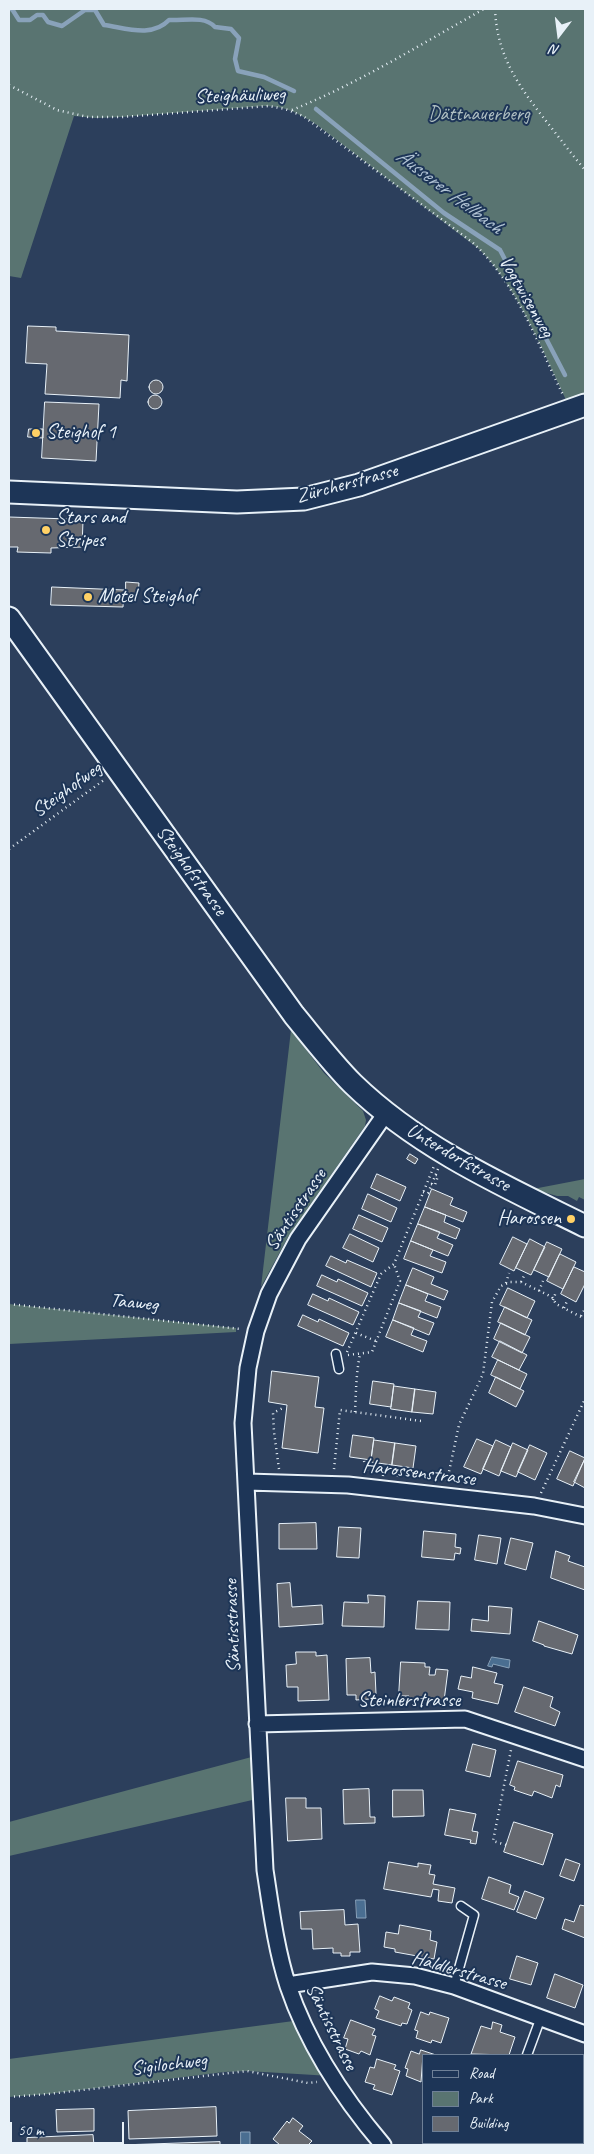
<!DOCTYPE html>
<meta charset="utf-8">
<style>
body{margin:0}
#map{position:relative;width:594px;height:2154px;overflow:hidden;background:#2c3f5c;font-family:Caveat,sans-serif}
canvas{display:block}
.frame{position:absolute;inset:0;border:10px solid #e8f1f8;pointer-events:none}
.legend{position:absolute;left:422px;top:2054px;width:162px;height:90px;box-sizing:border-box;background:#1d3557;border:1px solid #6e8097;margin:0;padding:6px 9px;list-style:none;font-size:15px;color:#e8f1f8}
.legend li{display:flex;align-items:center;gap:10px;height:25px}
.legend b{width:25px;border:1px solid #6e8097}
.north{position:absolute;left:534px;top:10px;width:50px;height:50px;-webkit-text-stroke:4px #1d3557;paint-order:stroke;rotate:195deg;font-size:14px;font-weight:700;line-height:20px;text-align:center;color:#e8f1f8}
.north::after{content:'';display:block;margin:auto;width:18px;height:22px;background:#e8f1f8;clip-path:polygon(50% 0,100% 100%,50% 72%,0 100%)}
.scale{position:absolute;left:10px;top:2122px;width:114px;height:22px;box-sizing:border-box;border:2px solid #e8f1f8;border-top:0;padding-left:6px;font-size:15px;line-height:18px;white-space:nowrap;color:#e8f1f8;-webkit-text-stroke:4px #1d3557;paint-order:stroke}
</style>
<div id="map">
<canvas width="594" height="2154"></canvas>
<div class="frame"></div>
<ul class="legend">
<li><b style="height:6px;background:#1d3557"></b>Road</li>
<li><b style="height:14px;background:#597471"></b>Park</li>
<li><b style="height:14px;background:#666970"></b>Building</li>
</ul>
<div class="north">N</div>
<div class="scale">50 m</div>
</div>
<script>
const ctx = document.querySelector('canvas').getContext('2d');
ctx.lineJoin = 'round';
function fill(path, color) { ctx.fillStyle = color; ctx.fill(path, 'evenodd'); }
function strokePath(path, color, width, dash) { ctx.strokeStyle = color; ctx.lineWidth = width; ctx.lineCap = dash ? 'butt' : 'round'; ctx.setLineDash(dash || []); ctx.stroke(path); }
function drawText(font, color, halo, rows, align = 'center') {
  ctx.font = font + ' Caveat,sans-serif'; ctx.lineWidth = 4; ctx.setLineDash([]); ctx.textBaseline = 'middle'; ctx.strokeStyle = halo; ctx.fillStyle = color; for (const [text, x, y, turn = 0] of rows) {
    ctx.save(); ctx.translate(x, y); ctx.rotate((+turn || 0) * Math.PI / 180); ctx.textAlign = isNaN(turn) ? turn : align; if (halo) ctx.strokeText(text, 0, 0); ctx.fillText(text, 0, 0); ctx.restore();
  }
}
const green = new Path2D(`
 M9,9H585V405L571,410C545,358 520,290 479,249L317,125C300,114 284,105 263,106L122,117L96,118L74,116L21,278L9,276Z
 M291,1030L324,1073L363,1111L366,1120L365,1126L288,1237L261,1287Z
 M585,1179V1200L579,1197L577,1201L568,1196H557L533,1189Z
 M9,1304L236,1328V1332L9,1344Z
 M259,1755L261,1798L9,1856V1822Z
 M301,2020L331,2076L247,2071L224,2072L48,2094L9,2097V2059Z`);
const water = new Path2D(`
 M492,1657L510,1660L509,1668L493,1664L492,1667L488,1666Z
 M356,1900H365L366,1918H357Z
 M241,2132H250V2145H241Z`);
const stream = new Path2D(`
 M9,9H12L19,20H30L37,15H43L48,22L62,26L85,10H95L104,25C126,28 152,38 169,20C184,21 204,15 215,27L231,29L239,38L235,59L238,71L264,77L294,91
 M316,109L444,213L500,250L565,375`);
const building = new Path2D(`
 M28,326L56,327V331L129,335L127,381L121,380L120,398L45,394L47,364L26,363Z
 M149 387a7 7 0 1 1 14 0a7 7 0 1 1-14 0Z
 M148 402a7 7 0 1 1 14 0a7 7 0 1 1-14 0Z
 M45,402L99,404L96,461L42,458Z
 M29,429H43V438L28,437Z
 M9,517L69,519V521H83L82,547L51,548V553L17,552L18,547H9Z
 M126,582L139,583L138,595L126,594Z
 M52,587L124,590L123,607L51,605Z
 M410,1154L418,1159L415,1164L407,1159Z
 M377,1174L406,1187L400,1201L371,1188Z
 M432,1189L453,1198L450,1205L467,1212L463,1222L425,1207Z
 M368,1194L397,1208L391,1222L362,1209Z
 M425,1207L446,1215L444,1222L460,1229L456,1239L418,1224Z
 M359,1215L388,1228L382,1242L353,1229Z
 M418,1224L440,1232L437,1238L453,1245L448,1256L411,1241Z
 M350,1234L379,1248L373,1262L343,1248Z
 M513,1237L527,1244L514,1271L500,1264Z
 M530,1239L545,1247L531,1275L516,1268Z
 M411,1241L433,1250L430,1256L446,1262L442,1273L404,1259Z
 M547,1242L562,1249L549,1277L534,1270Z
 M560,1254L576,1262L563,1289L547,1281Z
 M331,1256L346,1263L347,1260L377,1273L371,1287L326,1266Z
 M574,1267L585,1272V1284L576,1302L561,1294Z
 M413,1268L434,1277L431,1284L448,1291L444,1300L406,1285Z
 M322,1275L337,1282L338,1279L368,1293L362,1306L317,1286Z
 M406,1285L428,1294L425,1301L441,1307L437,1318L399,1303Z
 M508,1288L535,1301L527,1318L500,1305Z
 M313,1294L328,1301L329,1298L359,1312L353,1325L308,1305Z
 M399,1303L421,1311L418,1317L434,1323L429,1335L393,1320Z
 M505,1307L532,1320L525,1335L498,1322Z
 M303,1315L318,1322L319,1319L349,1333L343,1346L298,1326Z
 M393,1320L414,1328L411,1335L427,1341L423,1352L386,1337Z
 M501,1323L530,1337L522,1353L494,1339Z
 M500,1341L527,1355L519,1370L492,1357Z
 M498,1360L527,1374L520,1389L491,1375Z
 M272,1371L319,1377L315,1407L324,1408L318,1453L282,1448L287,1405L269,1402Z
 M496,1377L524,1391L516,1407L489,1393Z
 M373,1381L394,1384L391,1407L370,1404Z
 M394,1386L415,1389L412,1412L391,1409Z
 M415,1389L436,1392L433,1414L412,1412Z
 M353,1435L374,1438L371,1460L350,1457Z
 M477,1439L493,1446L481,1474L464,1467Z
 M374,1440L395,1443L392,1465L371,1462Z
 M496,1440L511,1447L499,1476L483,1469Z
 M395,1443L416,1446L413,1468L392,1465Z
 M513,1443L528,1450L516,1477L501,1471Z
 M530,1445L547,1453L535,1480L518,1472Z
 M570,1451L585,1458L573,1486L557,1479Z
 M585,1459V1488L574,1482Z
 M316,1523L317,1549H279V1524Z
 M339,1527L361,1528L359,1558L337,1557Z
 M424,1531L456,1534L455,1547L461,1548L460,1554L455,1553L454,1560L422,1557Z
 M479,1535L501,1538L497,1564L475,1560Z
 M511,1538L533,1543L526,1570L505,1564Z
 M556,1551L570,1556L568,1561L585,1567V1590L551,1578Z
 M290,1583L292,1607L322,1605L323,1624L279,1627L277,1584Z
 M368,1595L385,1596L384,1627L342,1626L344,1602L368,1603Z
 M418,1601L450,1602L449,1630L416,1629Z
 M489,1606L512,1608L510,1634L471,1631L472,1619L488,1621Z
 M539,1621L578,1635L572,1654L544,1646V1645L533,1641Z
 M296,1652H316V1656L327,1655L329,1700L298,1701V1687H287L286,1665L296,1664Z
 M370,1658L371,1673L375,1672L376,1694H370V1699L356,1700V1695H347L346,1659Z
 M401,1662L425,1663V1667H430L429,1675H435L436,1669L448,1670L444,1701L408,1699L409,1696H399Z
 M473,1667L497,1673L494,1683L503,1685L498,1704L472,1698L473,1692L458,1689L461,1676L471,1678Z
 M524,1687L553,1697L550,1707L560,1712L555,1726L515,1712Z
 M473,1744L496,1750L490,1777L466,1771Z
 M518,1761L563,1775L560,1787L556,1785L552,1798L534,1791L532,1796L514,1790L515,1787L510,1785Z
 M369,1789L370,1817H375V1823L344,1824L343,1790Z
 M393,1790H423L424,1816L393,1817Z
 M286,1798H306V1808H321L322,1839L288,1841Z
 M450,1809L476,1814L472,1831L478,1832L476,1844L470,1843L471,1840L445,1835Z
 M514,1822L553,1834L543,1865L504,1852Z
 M566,1859L580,1864L574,1881L560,1876Z
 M389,1862L418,1867V1863L431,1865L429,1874L435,1875L433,1884L455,1888L452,1903L438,1901L439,1890L433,1889L431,1897L384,1889Z
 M489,1877L511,1885L509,1893L519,1897L514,1910L482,1899Z
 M525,1891L544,1898L536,1919L517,1912Z
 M585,1904V1938L562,1929L565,1919L574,1922L580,1905L585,1906Z
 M344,1910L345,1925L358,1924L360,1952H350V1956H341V1953H333V1948L313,1949L312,1929H301L300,1912Z
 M400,1925L431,1931L430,1940L437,1942L434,1959L395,1952V1949L384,1947L386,1932L398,1934Z
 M517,1956L538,1963L531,1985L510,1979Z
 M555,1974L583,1985L575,2008L547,1998Z
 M380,1996L392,2001L394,1997L410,2003L408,2008L412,2010L407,2024L402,2023L401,2026L376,2018L379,2011L375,2009Z
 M421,2012L429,2015L430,2012L449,2018L441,2043L432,2040L431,2043L416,2038L418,2031L415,2030Z
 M351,2020L375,2029L372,2035L376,2036L370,2055L361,2051L359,2054L345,2049L348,2039L344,2038Z
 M493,2022L502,2025L500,2032L515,2037L509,2055L471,2054L481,2026L491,2029Z
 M421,2050L436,2055H423L421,2082L406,2076L408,2069L405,2068L411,2051L419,2054Z
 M377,2059L396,2065L394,2069L400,2071L392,2095L373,2089L375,2085L365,2082L370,2067L374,2068Z
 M216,2107L217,2136L129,2139L128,2111Z
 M94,2109V2131L57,2132L56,2110Z
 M293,2118L303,2126L299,2131L312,2141L308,2145H280L273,2139L287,2121L289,2123Z
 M93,2135L94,2145H27V2138Z
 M220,2142V2145H121Z
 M432,2143H441L448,2145H431Z`);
const path = new Path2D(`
 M495,9C497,60 523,92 554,131C564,144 574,157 585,170
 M9,85L57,110L88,117H122L269,106L285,109L303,116L472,242C516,282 537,342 563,395
 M292,110C359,83 421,44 484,9
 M9,849L104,780
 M431,1184L435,1185L438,1176L436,1175L435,1177
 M423,1192L428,1193L438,1169
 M521,1282L524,1276
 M506,1283L509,1273
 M539,1291L543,1281
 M553,1300L556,1292
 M9,1304L241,1329
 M564,1308L567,1301
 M581,1316L585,1309
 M356,1333L376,1341
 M347,1352L381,1274L394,1264L434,1166
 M348,1355L372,1352L400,1281L394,1264
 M355,1412C356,1392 356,1374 360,1354
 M364,1461L367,1471
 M279,1469L274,1432L273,1413L285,1407
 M334,1469L340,1410L421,1421
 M383,1476L384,1467
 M398,1477L399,1468
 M447,1481L459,1425L483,1374L492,1302L501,1286L510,1282H521L552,1297L556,1304L585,1319
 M541,1493L585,1399
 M506,1845L493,1841L511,1750
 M9,2097L48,2094L247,2071L308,2083L317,2082`);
const lane = new Path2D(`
 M336,1354L339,1369
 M454,1986L474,1915L461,1906
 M527,2055L541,2017`);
const street = new Path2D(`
 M247,1482L348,1485L534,1506L585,1516
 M257,1724L465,1719L585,1759
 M288,1985L372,1972L415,1976L454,1986L585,2034
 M383,2145C343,2098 308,2045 288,1986C276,1949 271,1909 265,1870L243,1423L248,1368L256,1331L269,1294L298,1239L386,1113`);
const secondary = new Path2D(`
 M9,492L237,502L304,499L359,485L585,405
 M9,618L294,1015C313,1038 332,1063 353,1084C419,1148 504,1186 585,1226`);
const markers = [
 [36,433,5,"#ffd166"],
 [46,530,5,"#ffd166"],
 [88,597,5,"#ffd166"],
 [571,1219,5,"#ffd166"]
];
const streetNames = [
 ["Steighäuliweg",240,96,-2],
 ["Vogtwisenweg",526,297,60],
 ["Zürcherstrasse",347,484,-15],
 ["Steighofweg",67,790,-36],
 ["Steighofstrasse",191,871,54],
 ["Unterdorfstrasse",458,1158,30],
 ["Säntisstrasse",296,1210,-56],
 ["Taaweg",134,1303,6],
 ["Harossenstrasse",419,1473,7],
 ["Säntisstrasse",233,1626,-92],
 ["Steinlerstrasse",409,1701],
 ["Haldlerstrasse",459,1971,16],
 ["Säntisstrasse",331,2027,64],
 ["Sigilochweg",169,2065,-7]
];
const parkNames = [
 ["Dättnauerberg",479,115]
];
const poiNames = [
 ["Steighof 1",46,433],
 ["Stars and",56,518],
 ["Stripes",56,541],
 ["Motel Steighof",98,597],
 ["Harossen",561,1219,"right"]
];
const waterNames = [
 ["Äusserer Hellbach",449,192,37]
];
fill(green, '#597471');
fill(water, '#4a6e91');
strokePath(water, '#89a2ba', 1);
strokePath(stream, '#89a2ba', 4.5);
fill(building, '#666970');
strokePath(building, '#e8f1f8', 1);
strokePath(lane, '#e8f1f8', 11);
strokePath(street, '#e8f1f8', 19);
strokePath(secondary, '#e8f1f8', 25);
strokePath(path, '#e8f1f8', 2.5, [1, 4]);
strokePath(lane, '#1d3557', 8);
strokePath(street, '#1d3557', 15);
strokePath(secondary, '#1d3557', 21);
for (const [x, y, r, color] of markers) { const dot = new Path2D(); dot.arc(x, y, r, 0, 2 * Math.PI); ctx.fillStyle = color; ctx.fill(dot); strokePath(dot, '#1d3557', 2); }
drawText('20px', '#e8f1f8', '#1d3557', streetNames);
drawText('20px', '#afbfc2', '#1d3557', parkNames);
drawText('20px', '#e8f1f8', '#1d3557', poiNames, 'left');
drawText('italic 21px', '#b1c3d4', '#1d3557', waterNames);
</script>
